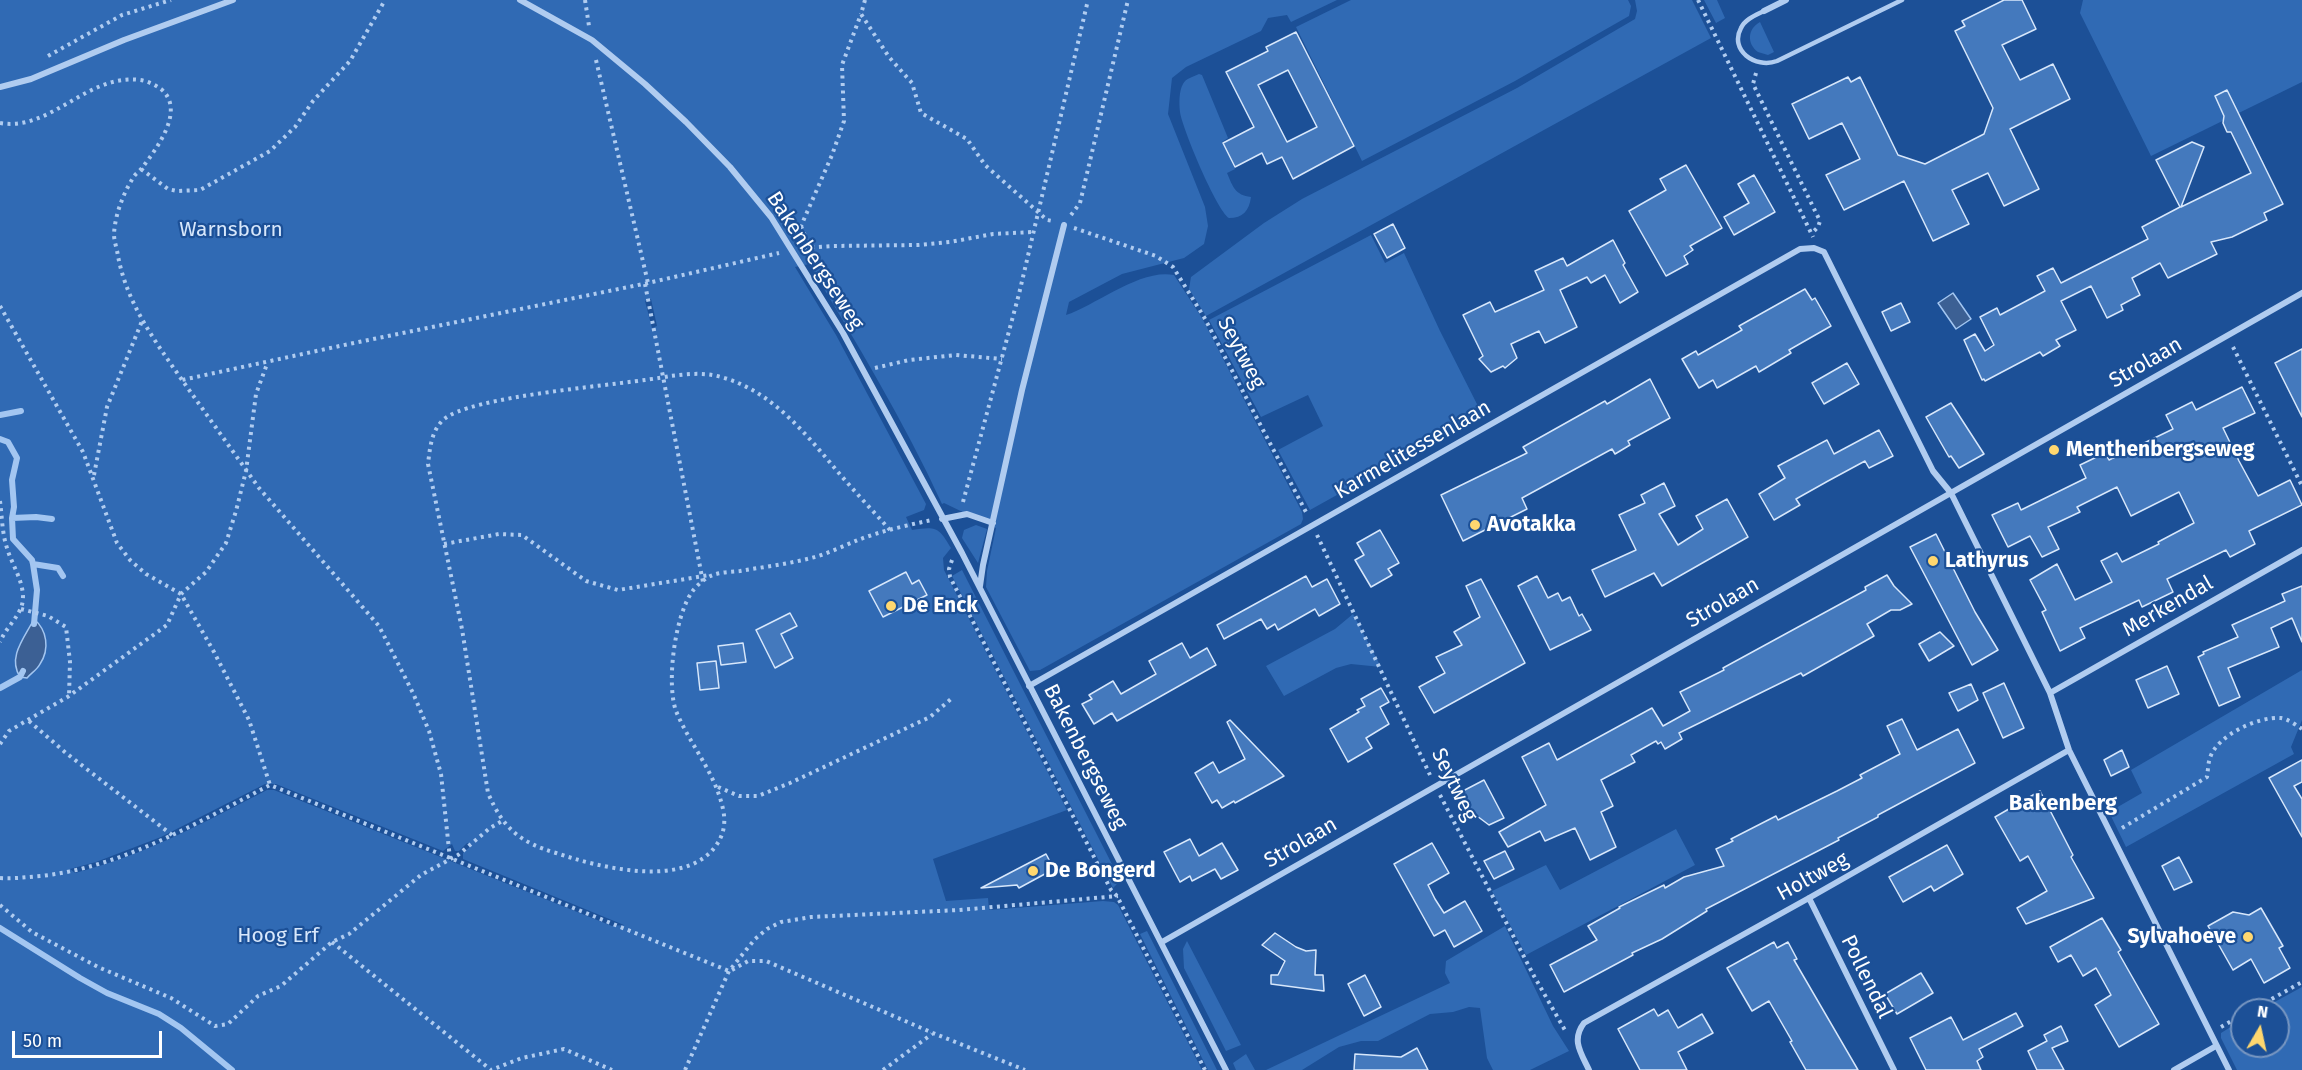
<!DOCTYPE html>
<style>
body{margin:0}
#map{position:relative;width:2302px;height:1070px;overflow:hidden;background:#1c5097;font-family:"Fira Sans",sans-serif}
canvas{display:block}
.north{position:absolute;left:2230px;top:998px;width:60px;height:60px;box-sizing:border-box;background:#1c5097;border:2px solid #7796c1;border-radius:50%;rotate:9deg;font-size:16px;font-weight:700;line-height:24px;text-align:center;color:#fff}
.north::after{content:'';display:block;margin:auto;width:21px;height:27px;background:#ffd76f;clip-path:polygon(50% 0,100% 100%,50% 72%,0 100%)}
.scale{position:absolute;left:12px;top:1031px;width:150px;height:27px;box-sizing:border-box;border:3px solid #fff;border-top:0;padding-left:8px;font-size:18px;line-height:21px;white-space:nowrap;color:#fff;-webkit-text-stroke:4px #1c5097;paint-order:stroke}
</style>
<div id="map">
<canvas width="2302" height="1070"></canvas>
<div class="north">N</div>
<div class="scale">50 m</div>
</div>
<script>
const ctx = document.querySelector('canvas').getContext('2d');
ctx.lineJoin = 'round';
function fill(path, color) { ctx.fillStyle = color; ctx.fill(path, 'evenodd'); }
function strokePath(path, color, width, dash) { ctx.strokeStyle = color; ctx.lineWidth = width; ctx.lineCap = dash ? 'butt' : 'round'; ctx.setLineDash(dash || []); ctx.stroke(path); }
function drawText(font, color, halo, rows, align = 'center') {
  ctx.font = font + ' "Fira Sans",sans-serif'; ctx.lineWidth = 4.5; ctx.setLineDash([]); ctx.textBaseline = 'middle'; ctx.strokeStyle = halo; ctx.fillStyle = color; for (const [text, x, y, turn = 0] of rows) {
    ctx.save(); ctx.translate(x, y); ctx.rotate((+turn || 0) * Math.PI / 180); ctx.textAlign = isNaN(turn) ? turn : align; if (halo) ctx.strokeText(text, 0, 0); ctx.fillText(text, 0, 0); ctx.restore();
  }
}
const green = new Path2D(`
 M0,0H1337L1291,22L1287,15L1268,18L1261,31L1186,67L1172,78L1168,114L1205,207L1208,226L1204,244L1184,258L1122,274L1069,302L1066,315C1096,305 1141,268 1174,275L1202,318L1302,512L1303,519L1301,524L1040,670L1030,671L986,587L987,571L996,528L944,503L942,504C904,421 856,342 809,264L795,267L836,335L926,504L924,510L906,517L912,530C936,526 939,527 951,548L943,558L944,570L1067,810L933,859L946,901L988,898L989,910L1103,901L1114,902L1118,905L1202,1070H0ZM651,299L657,326L652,328L645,301ZM265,784H276L443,851L452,844L455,851H459L467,843L472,845L463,853V859L624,925L612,926L274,790H267C205,822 143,856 75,873L70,869L96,862L161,837Z
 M1351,0H1628L1631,6L1629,16L1515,81L1362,161L1296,27Z
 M1635,0H1692L1711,38L1206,316L1189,289L1191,277L1264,223L1302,199L1517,88L1635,19L1637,11Z
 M1704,0H1717L1725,18L1716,23Z
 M2083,0H2302V82L2151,156L2080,13Z
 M1760,22L1774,52L1768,55L1758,52C1747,44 1747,29 1760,22Z
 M1199,74L1202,75L1228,138L1222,142L1235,169L1227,173C1233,187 1235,195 1251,197C1249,211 1243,218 1229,218C1217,211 1182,128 1180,112C1179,103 1179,91 1183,84C1186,78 1193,77 1199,74Z
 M1371,235L1385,263L1404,253L1440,331L1482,414L1310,510L1278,450L1323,426L1308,395L1261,417L1209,320Z
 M976,525L987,529L978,563L962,538L964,530Z
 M962,570L1118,876L1117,884L1113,888L952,576Z
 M1353,614L1381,667L1351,664L1336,668L1284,696L1266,666L1335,629Z
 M2302,670V720L2291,747L2294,754L2126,847L2109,812L2142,793L2131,770Z
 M1676,829L1695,865L1526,955L1492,891L1546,865L1560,890Z
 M1505,926L1553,1026L1569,1051L1530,1070H1493L1487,1058L1480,1008L1469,1007L1453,1012L1430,1014L1378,1041H1361L1339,1047L1302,1070H1266L1450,983L1445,973L1446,961Z
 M1147,931L1217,1070H1208L1140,934Z
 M1187,941L1241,1045L1226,1051L1184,968L1183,949Z
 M2302,987V1070H2237L2221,1038V1033L2242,1020V1046H2278V1010H2260Z
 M1246,1054L1255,1070H1236L1233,1063Z`);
const water = new Path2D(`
 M1953,293L1971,319L1956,329L1938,303Z
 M34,619C47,630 50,649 40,664C37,670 31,673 27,678L20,677C7,657 25,637 34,619Z`);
const stream = new Path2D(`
 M0,415L21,411
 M0,439L8,442L17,458L12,480L14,507L12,518L13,539L32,560L33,564L37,590L34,624
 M12,518L36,517L52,519
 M33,564L58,568L63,576
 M0,688L20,677L23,671
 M0,928L80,978L107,993L159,1014L181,1028L232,1070`);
const building = new Path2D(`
 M2004,0H2022L2036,29L2002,45L2020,80L2053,64L2070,99L2010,129L2039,189L2004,206L1988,173L1952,190L1969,224L1933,241L1904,181L1844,210L1826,175L1860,159L1842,123L1809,139L1792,104L1848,77L1851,82L1860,77L1898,155L1925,164L1984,134L1993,108L1955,31L1965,26L1962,21Z
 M1296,32L1354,146L1293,179L1282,157L1267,164L1262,153L1235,167L1223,143L1254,127L1226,72L1268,51L1266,47ZM1288,70L1317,127L1287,142L1258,85Z
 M2227,90L2283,204L2264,213L2267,220L2232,237L2211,242L2217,254L2168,278L2160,263L2132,278L2140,295L2121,305L2123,310L2107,318L2091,286L2061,301L2076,330L2056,340L2060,346L2043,356L2040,352L1985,381L1984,379L1982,380L1964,340L1975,334L1985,351L1994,345L1980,317L1997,308L2000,315L2045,291L2037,276L2053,268L2061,283L2148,239L2142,227L2180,207L2156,160L2192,142L2204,147L2181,207L2251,173L2231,132H2227L2223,123L2224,116L2215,96Z
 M1686,165L1722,228L1690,246L1693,250L1684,256L1688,264L1666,276L1629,211L1666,190L1660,179Z
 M1754,175L1775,212L1734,235L1724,217L1749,203L1738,184Z
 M1393,224L1405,248L1387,258L1374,234Z
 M1613,240L1625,263L1623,265L1638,292L1620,303L1605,275L1591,283L1587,277L1560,290L1577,327L1545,343L1539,331L1511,344L1517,358L1505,368L1503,366L1491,372L1479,359L1483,356L1463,315L1490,302L1495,312L1544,290L1535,271L1563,258L1567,266Z
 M1805,289L1812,300L1815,298L1831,326L1789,350L1791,353L1759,372L1756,366L1717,388L1713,380L1699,388L1682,359L1696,351L1698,355L1742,330L1739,326Z
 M1901,303L1910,322L1891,331L1882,312Z
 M2302,349V417L2275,363Z
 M1847,363L1859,384L1824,404L1812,383Z
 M1650,379L1670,418L1628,441L1630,445L1615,454L1612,449L1522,498L1527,509L1463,541L1441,495L1527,453L1523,447L1605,401L1607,404Z
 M2242,387L2255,413L2223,428L2239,461L2258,496L2290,480L2302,505L2249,531L2255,544L2230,557L2226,550L2167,579L2173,592L2142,607L2139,600L2080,628L2085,638L2060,651L2042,612L2046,610L2030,580L2057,564L2075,600L2112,582L2101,561L2117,553L2122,562L2159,544L2158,542L2194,523L2179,492L2131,516L2117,487L2077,507L2080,512L2048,527L2059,549L2042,557L2030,536L2008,547L1992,515L2018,503L2021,510L2086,478L2080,465L2105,453L2109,460L2173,429L2166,415L2192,402L2196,410Z
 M1951,403L1984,454L1959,468L1951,456L1949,457L1926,417Z
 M1879,430L1893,456L1869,468L1865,461L1828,481L1796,499L1800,505L1774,520L1759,494L1785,478L1778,466L1827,440L1834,454Z
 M1664,483L1675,506L1659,514L1678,545L1703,529L1696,516L1727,499L1748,537L1662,586L1654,573L1605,597L1592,570L1636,550L1619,515L1645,503L1641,495Z
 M1380,530L1399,563L1388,569L1392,575L1371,587L1355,560L1364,555L1357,543Z
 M1936,534L1975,612L1998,650L1972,665L1910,547Z
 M906,572L912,584L919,580L927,595L883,617L869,591Z
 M1887,575L1894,586L1912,604L1900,610H1891L1867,624L1874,636L1803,676L1801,673L1679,733L1682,739L1665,749L1661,742L1658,744L1656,741L1631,755L1635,762L1601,780L1613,806L1601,812L1616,847L1590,860L1575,828L1545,841L1540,831L1508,847L1499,832L1546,805L1522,757L1549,743L1557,760L1652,708L1663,726L1690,711L1680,692L1724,670L1723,668L1866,590L1865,587Z
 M1306,576L1312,587L1327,579L1340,604L1319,616L1315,609L1278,630L1275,624L1267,629L1261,619L1224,639L1217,625Z
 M1537,576L1548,598L1558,593L1562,601L1570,597L1579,616L1582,614L1591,630L1550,650L1518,586Z
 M1481,579L1525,663L1434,713L1419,687L1445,673L1436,657L1462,645L1454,632L1480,617L1466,586Z
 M2302,586V642L2292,618L2271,628L2279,647L2228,668L2240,697L2219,706L2198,657L2204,654L2203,652L2238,637L2232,625L2285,601L2282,594Z
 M790,613L797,626L781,634L793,658L775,668L756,630Z
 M1940,632L1954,646L1929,661L1919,644Z
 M743,643L746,662L721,665L718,646Z
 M1182,643L1190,658L1207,648L1216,665L1117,721L1112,713L1094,724L1082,704L1092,699L1089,695L1113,681L1121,694L1156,674L1149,661Z
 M716,661L719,688L700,690L697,663Z
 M2167,666L2179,694L2148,708L2136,680Z
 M2004,683L2024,728L2003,738L1983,693Z
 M1971,684L1978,700L1958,711L1949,693Z
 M1381,688L1389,702L1380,707L1389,724L1366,738L1372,748L1348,762L1330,729L1359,712L1357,710L1365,706L1361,699Z
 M1902,719L1917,750L1958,729L1975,763L1878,815V817L1838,838L1839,840L1706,909L1707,911L1662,939L1632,953L1633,955L1564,992L1550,965L1597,940L1588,926L1620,908L1619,907L1664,885L1665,888L1684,877L1724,866L1716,849L1733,841L1731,839L1776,816L1778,820L1837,791L1862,778L1860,775L1900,754L1887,726Z
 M1230,720L1284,776L1235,803L1234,801L1222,808L1217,800L1212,803L1195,773L1213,762L1219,773L1245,759L1227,722Z
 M2122,750L2129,767L2111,776L2104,760Z
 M2302,760V782L2294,786L2302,799V837L2269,778Z
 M1484,780L1504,818L1489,825L1477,816L1474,818L1461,792Z
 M2040,791L2073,855L2071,857L2094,898L2026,924L2017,908L2047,891L2028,856L2020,861L1995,817Z
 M1190,839L1199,856L1222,843L1238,870L1221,879L1215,869L1192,881L1190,876L1180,882L1164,852Z
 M1432,843L1449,873L1428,885L1435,899L1444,913L1465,901L1482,931L1454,947L1445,930L1434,936L1394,864Z
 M1947,845L1963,874L1934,891L1931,886L1903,902L1889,877Z
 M1505,851L1514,869L1494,879L1484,861Z
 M1046,854L1054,869L1019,888L1017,885L981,888Z
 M2179,857L2192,882L2174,890L2162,866Z
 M2261,908L2283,946L2279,948L2290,968L2264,983L2251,959L2233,970L2208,926L2233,912L2249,915Z
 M2102,918L2121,950L2118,952L2159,1024L2119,1047L2095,1005L2111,995L2096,968L2083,976L2071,955L2058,962L2050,947Z
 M1275,933L1296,947L1306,951L1316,950L1315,975H1323L1324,991L1271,984V975H1278L1285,961L1262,945Z
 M1774,942L1777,948L1788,942L1797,959L1794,960L1858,1070H1806L1790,1042L1792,1041L1769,1001L1752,1011L1727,968Z
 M1921,973L1933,993L1897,1014L1885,994Z
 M1365,975L1381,1007L1364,1016L1348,984Z
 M1654,1009L1658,1016L1668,1010L1678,1028L1702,1014L1713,1033L1678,1052L1687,1070H1640L1618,1029Z
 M2016,1013L2023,1026L1979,1049L1983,1057L1977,1061L1981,1070H1926L1910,1038L1951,1017L1963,1040Z
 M2061,1026L2068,1041L2052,1048L2064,1070H2037L2028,1051L2047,1041L2044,1035Z
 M1417,1048L1428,1070H1354L1355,1054L1401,1057Z`);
const path = new Path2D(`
 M585,0L589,26
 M865,0L861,14L889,57L912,83L921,113L967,139L985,165L1047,220L1053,221
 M1698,0L1813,237
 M48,56L122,15L171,0
 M596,60L648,283
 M1756,73L1753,84L1820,221L1818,227L1812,233
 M0,123C50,132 88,73 140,80C148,81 155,85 161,89C186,110 157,148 142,168C139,172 135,174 133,178C123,194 115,215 114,234C114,241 117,249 118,256C127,304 155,341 182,380
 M141,169L168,189L177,191L200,190L270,151L295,127L313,101L350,61L385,0
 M1071,215L1080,203L1128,0
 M801,226L810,248
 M1074,228L1156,256L1173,267L1204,317L1307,514
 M793,230L801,226L832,155L844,121L842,65L861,14
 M804,248L832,246L918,245L950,242L993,234L1033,232
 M645,284L703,582
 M0,306L83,452L117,543L130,560L146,574L181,594L214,652L249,720L270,785
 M2233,347L2302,486
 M875,368L909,360L956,355L1002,359
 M94,475L107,407L142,321
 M0,501C2,516 2,533 7,548C12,566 30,590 20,610C14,622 5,630 0,642
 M963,502L1019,294L1088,0
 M890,530C873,511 855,492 838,472C805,433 772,391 721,377C704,372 687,374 670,376C627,385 466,395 442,421C431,433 430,448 428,464L462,629L488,793C503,828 519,842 556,853C598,867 683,889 715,847C724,835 726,823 723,809C715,772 690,745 676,711C666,683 675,616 692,592C696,586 706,577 713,575C721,572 731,572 740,571C763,567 788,564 811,558C827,554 843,546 858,540C881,531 908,525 932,520
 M1317,535L1430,775
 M444,544L499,534L522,535L586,581L618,590L710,575
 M952,560L949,569L950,577L1111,890L1117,896L1205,1070
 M21,609L48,616L66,627L70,662L69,696
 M29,721L66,753L172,835
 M0,744L9,731L69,696L167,625L181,594L206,572L226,543L236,511L246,471L256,394L267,364
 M718,787L739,796H758L790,783L930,717L951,699
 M1440,795L1534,976L1566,1032
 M2122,828L2207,777C2208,771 2208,763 2210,758C2217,735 2259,716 2281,718C2288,719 2296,725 2302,729
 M450,859L441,774L429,731L413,693L379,626L259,488L182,380L349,344L648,283L779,253
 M0,878C14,879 27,877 41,876C123,867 198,822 270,785L729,971
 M0,905L32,932L98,967L171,998L215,1026L228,1024L258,996L281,986L332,942L349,934L421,875L458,855L490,828L502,821
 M332,942L491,1070L522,1058L564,1049L612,1070
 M732,970L748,961H766L933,1033L1025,1070
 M2252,1010L2302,982
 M2221,1027L2242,1015
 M685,1070L729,971L755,939L767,929L781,922L811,917L959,910L1118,896
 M883,1070L932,1034`);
const service = new Path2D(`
 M1764,11C1756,15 1745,19 1741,28C1729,50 1755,69 1777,61L1902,0`);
const minor = new Path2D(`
 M520,0L592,40L645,84L686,122L730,167L771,217L843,333L962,553L1226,1070
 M1764,11L1786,0
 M0,87L31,79L124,40L233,0
 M942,519L967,514L993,523
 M980,586L983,565L1022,390L1064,225
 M1029,686L1800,249L1814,248L1824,252L1933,471L1951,493L2050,693L2069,750L2229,1070
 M2050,693L2302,550
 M1809,898L1894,1070
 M1162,942L2302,293
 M1589,1070C1581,1053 1571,1040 1584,1023L1809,898L2069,750
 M2174,1070L2216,1046`);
const markers = [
 [2054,450,6,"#ffd76f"],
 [1475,525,6,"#ffd76f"],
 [1933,561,6,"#ffd76f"],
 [891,606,6,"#ffd76f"],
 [1033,871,6,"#ffd76f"],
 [2248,937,6,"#ffd76f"]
];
const parkNames = [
 ["Warnsborn",231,230],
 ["Hoog Erf",278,936]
];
const streetNames = [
 ["Bakenbergseweg",815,261,57],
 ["Seytweg",1241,353,62],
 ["Strolaan",2146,363,-30],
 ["Karmelitessenlaan",1413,450,-30],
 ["Strolaan",1723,603,-30],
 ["Merkendal",2168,607,-30],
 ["Bakenbergseweg",1085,757,63],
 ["Seytweg",1454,785,64],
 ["Strolaan",1301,843,-30],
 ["Holtweg",1813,877,-29],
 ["Pollendal",1866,977,64]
];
const poiNames = [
 ["Menthenbergseweg",2066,450],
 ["Avotakka",1487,525],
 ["Lathyrus",1945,561],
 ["De Enck",903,606],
 ["De Bongerd",1045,871],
 ["Sylvahoeve",2236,937,"right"]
];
const neighbourhoodNames = [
 ["Bakenberg",2063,804]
];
fill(green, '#306ab4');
fill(water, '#3c6094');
strokePath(water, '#a3c6f1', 1.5);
strokePath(stream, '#a3c6f1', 6);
fill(building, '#4479bd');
strokePath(building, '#d7e7fb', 1.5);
strokePath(path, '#b0ccf0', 4, [3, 4.5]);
strokePath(service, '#b0ccf0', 4.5);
strokePath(minor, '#b0ccf0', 6);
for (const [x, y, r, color] of markers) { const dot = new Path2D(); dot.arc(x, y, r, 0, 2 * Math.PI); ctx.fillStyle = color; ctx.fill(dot); strokePath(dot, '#1c5097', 2); }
drawText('21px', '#d7e7fb', '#1c5097', parkNames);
drawText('21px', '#fff', '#1c5097', streetNames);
drawText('bold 21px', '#fff', '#1c5097', poiNames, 'left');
drawText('bold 22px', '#fff', '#1c5097', neighbourhoodNames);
</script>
